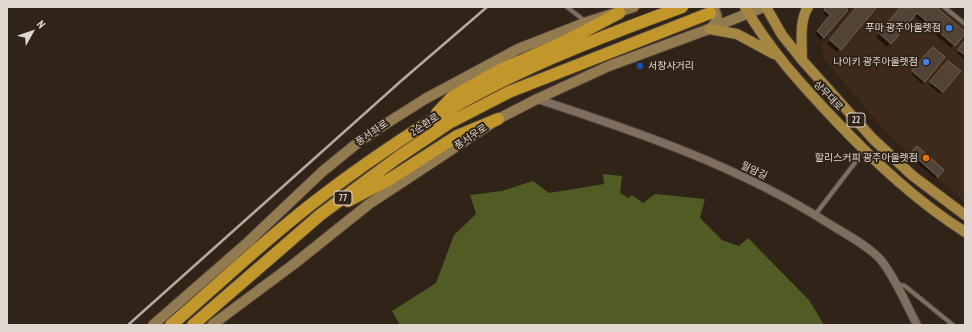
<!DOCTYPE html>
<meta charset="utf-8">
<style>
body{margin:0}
#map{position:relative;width:972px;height:332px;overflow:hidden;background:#302318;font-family:"PT Sans Narrow",sans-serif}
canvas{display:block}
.frame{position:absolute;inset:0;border:8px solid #e0d7d0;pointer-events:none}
.north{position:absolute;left:12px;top:12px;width:40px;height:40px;-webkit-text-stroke:3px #302318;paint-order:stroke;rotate:50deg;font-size:11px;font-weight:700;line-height:16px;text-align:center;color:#e0d7d0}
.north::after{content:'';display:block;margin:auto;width:14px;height:18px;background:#e0d7d0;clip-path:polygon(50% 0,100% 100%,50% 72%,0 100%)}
</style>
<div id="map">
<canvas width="972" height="332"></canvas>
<div class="frame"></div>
<div class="north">N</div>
</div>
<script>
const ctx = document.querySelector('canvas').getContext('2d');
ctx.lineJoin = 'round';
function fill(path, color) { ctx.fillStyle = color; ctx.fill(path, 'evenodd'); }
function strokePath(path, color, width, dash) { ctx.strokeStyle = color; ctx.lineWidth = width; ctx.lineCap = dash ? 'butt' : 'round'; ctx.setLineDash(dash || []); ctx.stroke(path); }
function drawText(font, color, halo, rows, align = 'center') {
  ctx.font = font + ' "PT Sans Narrow","Noto Sans KR",sans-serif'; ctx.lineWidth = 4; ctx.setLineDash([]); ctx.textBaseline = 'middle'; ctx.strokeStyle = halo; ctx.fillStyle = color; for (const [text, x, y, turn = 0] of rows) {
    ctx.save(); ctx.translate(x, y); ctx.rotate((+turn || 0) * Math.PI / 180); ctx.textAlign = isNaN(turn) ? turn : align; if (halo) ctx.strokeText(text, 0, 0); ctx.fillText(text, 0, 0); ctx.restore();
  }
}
const built = new Path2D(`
 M853,7H939L965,28V201L930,173L884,130L825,60L821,45Z`);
const forest = new Path2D(`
 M603,174L622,176L620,193L628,198L632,195L643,203L655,194L705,199L700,218L722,240L739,246L748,238L809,300L824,325H400L392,311L436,283L454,235L476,214L470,195L502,191L533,181L549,193L604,184Z`);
const shadow = new Path2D(`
 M828,7H843L821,40L815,34L829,18L823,13Z
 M858,7H875L837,52L827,44Z
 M902,7L907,10L910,7H935L954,45L951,48L914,16L887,47L876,37Z
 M965,42V60L957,53Z
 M931,50L924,81L922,84L911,74Z
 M946,64L959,71L940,94L929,85Z
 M917,148L943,170L935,178L909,156Z`);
const building = new Path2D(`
 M827,7H845L848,10L824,38L817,31L830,15L824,10Z
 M857,7H877L841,50L830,40Z
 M901,7H904L907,9L909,7H936L965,32V34L955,46L917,13L891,44L879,33Z
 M965,41V55L958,50Z
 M933,47L945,57L925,82L912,71Z
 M948,61L961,71L943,92L930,82Z
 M917,146L944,170L938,177L911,153Z`);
const highwayTunnel = new Path2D(`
 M710,13L726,7`);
const lane = new Path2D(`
 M567,7L585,21
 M944,7L965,24
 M815,215L864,151
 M897,284L905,286L953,325`);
const street = new Path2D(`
 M537,99C638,132 741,167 831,225C847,235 867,245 880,259C894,275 907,306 917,325`);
const secondary = new Path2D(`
 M711,28C719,19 718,18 713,7
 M153,325L247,243L323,171L360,141L387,123L425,99L518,49L587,22L634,7
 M212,325L294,264L369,204L498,119L537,99L609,66L709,29L764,7`);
const primary = new Path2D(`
 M745,7C769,49 801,84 834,119C874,161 916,201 965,232
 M766,7L782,35L802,60L873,139L913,176L965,215
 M709,29L737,34L774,54
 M802,60C802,43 799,21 808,7`);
const highway = new Path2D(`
 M437,113L452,97L498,71L566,41L619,13
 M348,201L390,179L457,136L498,119
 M171,325C221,282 269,236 322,196C356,170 391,146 427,123C506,73 595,39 682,7
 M193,325L320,215L397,158L449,123L509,92L710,13`);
const rail = new Path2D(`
 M128,325L401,81L487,7`);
const markers = [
 [949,28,4,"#3f7fe0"],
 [926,62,4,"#3f7fe0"],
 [640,66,4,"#1a4fb4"],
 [926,158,4,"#e8710a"]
];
const shields = [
 [856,120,18],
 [343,198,18]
];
const shieldNames = [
 ["22",856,120],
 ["77",343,198]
];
const poiNames = [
 ["푸마 광주아울렛점",941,28],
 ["나이키 광주아울렛점",918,62],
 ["서창사거리",648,66,"left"],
 ["할리스커피 광주아울렛점",918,158]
];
const streetNames = [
 ["상무대로",828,96,46],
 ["2순환로",425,125,-34],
 ["풍서좌로",372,133,-35],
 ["풍서우로",471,137,-34],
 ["월암길",754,171,26]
];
fill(built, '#3d2a1b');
fill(forest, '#515b24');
fill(shadow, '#0007');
fill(building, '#524337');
strokePath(building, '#736357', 1);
strokePath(highwayTunnel, '#4a3e34', 12, [12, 6]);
strokePath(lane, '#483d34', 6);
strokePath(street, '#483d34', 10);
strokePath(secondary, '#483d34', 12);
strokePath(primary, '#483d34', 12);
strokePath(highway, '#483d34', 14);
strokePath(lane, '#7e6e61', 4);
strokePath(street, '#7e6e61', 8);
strokePath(secondary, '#927a51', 10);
strokePath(primary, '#a68741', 10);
strokePath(highway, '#c1972c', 12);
strokePath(rail, '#b3a9a1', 2.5);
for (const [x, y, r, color] of markers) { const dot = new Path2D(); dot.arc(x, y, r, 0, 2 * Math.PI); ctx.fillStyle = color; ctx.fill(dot); strokePath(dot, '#302318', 1.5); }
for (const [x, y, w] of shields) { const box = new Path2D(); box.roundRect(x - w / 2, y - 7, w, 14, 3); ctx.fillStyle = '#302318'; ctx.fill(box); strokePath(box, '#e0d7d0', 1); }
drawText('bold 9px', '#e0d7d0', null, shieldNames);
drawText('10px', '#e0d7d0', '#302318', poiNames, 'right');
drawText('10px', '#e0d7d0', '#302318', streetNames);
</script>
